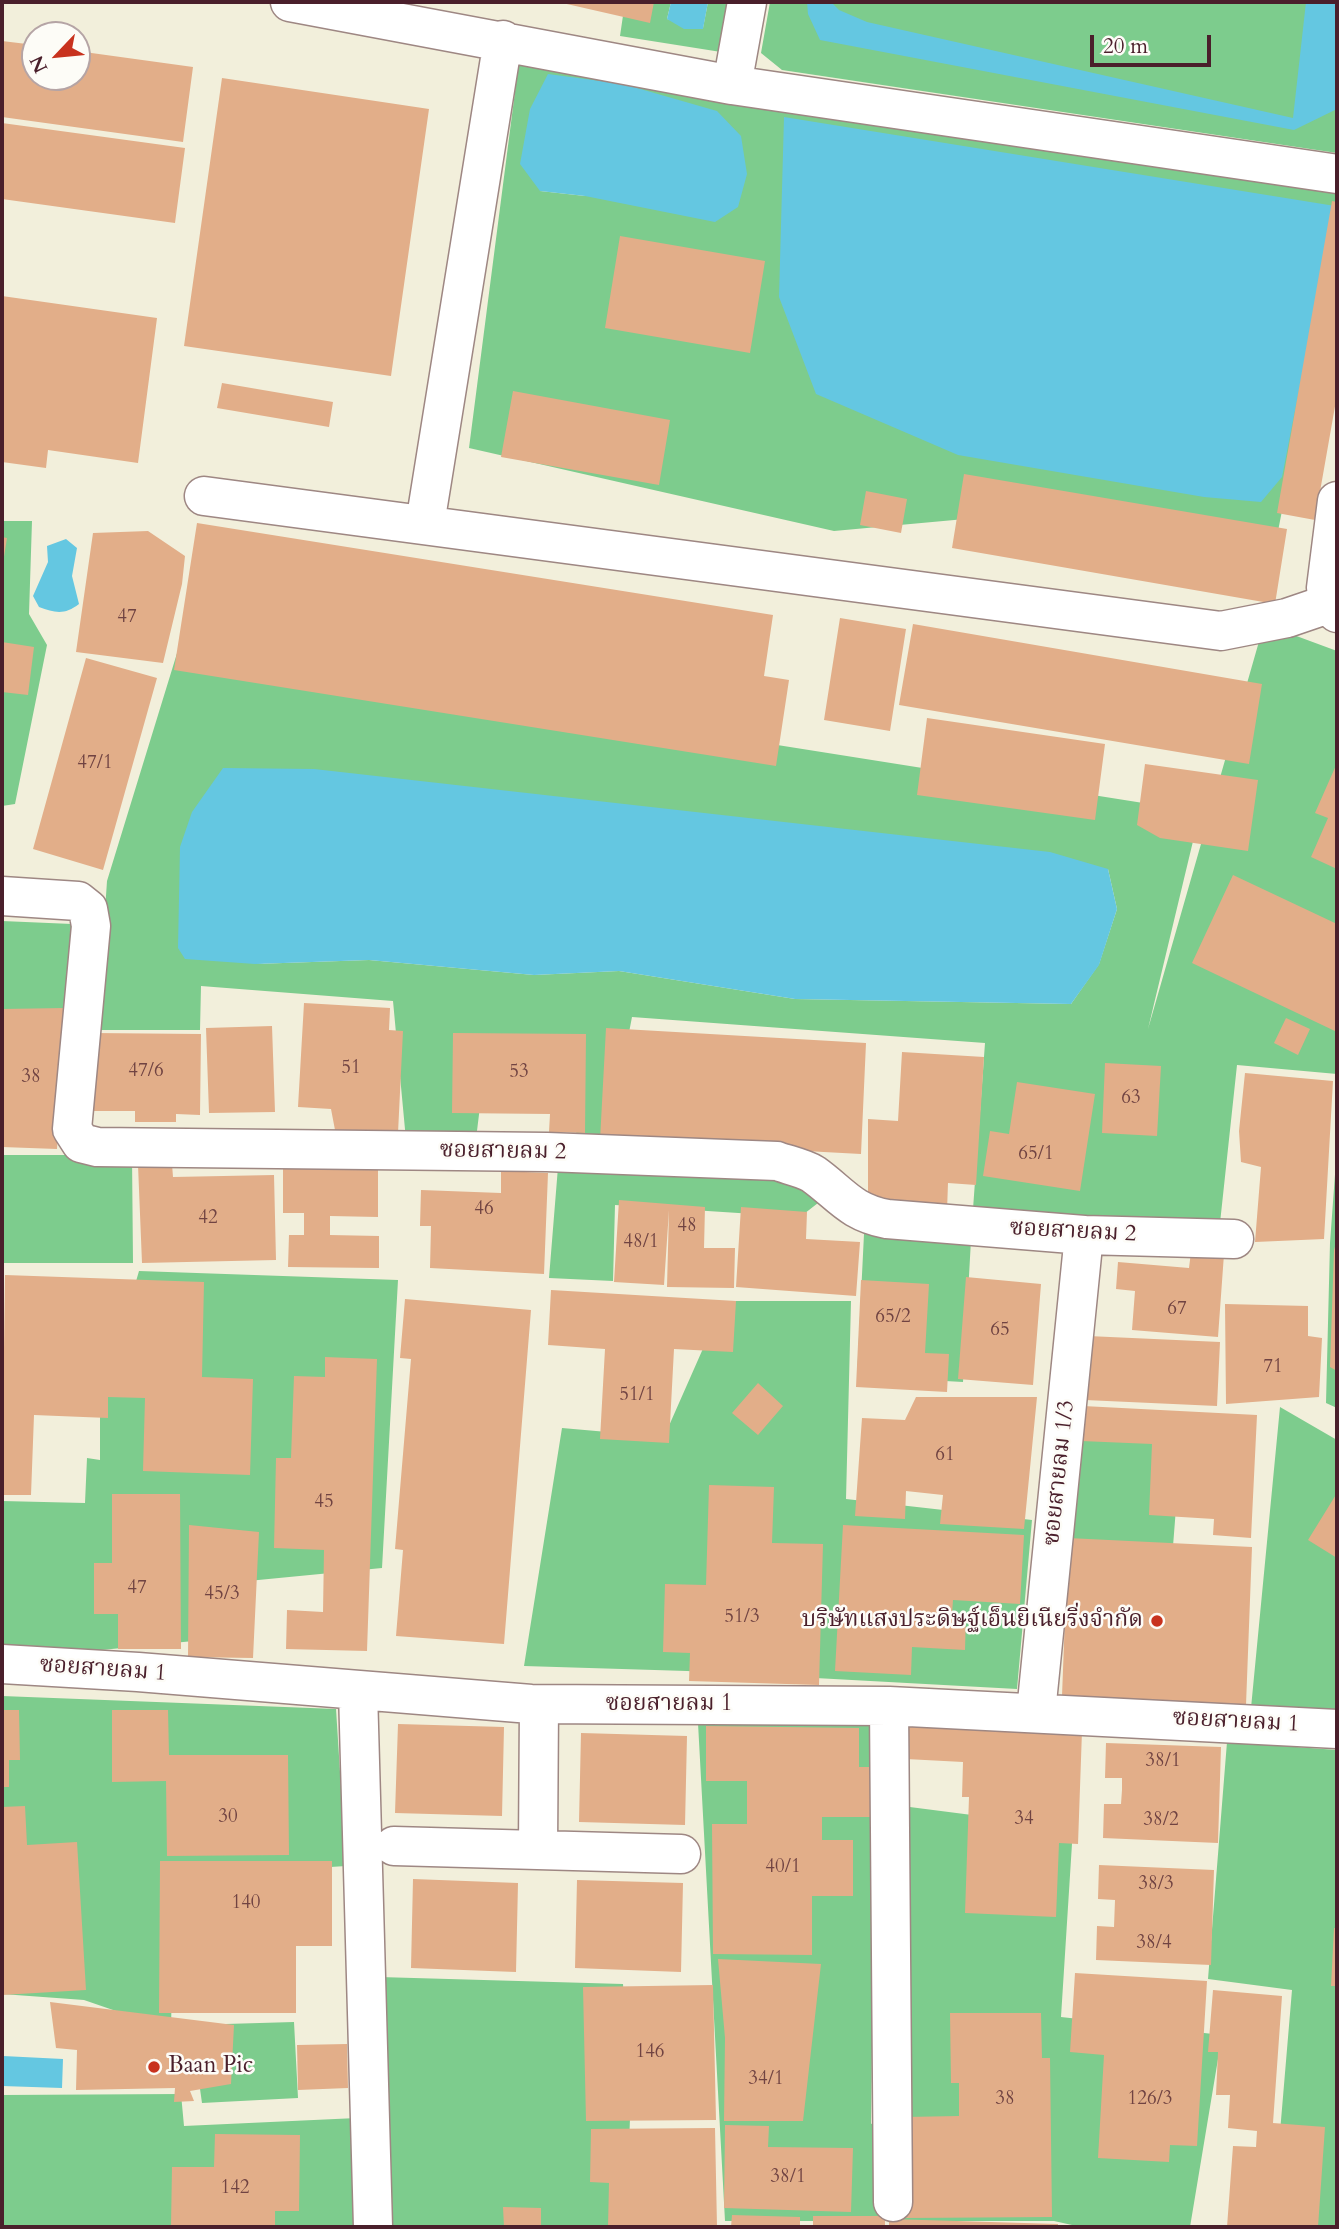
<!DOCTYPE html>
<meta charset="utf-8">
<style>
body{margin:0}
#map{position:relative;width:1339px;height:2229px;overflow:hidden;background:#f2efdb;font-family:Cardo,serif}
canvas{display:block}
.frame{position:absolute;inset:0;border:4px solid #4a1f2b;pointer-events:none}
.north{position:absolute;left:21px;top:21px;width:70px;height:70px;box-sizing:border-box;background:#fdfcf7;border:2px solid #b5a4a5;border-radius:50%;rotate:244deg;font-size:19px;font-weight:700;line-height:28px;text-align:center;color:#4a1f2b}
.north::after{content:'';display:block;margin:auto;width:24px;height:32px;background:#c8321e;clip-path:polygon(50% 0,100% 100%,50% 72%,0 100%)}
.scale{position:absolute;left:1090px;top:35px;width:121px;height:32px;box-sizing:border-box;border:4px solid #4a1f2b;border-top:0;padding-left:9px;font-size:21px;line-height:24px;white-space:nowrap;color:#4a1f2b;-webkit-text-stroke:5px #fdfcf7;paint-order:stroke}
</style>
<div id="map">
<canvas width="1339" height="2229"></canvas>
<div class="frame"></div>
<div class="north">N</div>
<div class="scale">20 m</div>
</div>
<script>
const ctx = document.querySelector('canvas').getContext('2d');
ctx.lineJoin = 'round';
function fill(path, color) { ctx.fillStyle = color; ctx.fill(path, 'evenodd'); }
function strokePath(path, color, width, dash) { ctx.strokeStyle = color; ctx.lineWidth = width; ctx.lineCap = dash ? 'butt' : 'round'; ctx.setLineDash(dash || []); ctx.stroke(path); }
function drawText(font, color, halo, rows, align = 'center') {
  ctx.font = font + ' Cardo,"Noto Serif Thai",serif'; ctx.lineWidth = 5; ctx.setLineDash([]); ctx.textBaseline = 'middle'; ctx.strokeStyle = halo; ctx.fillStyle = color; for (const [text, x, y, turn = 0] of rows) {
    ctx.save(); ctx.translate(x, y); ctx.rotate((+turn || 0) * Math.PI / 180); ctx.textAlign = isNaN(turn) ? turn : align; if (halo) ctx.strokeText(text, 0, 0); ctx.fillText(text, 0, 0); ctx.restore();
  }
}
const green = new Path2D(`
 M625,2H671L667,19L703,28L708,2H730L721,52L620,36Z
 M770,2H1337V153L782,70L761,53Z
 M520,53L1337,188V232L1278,531L987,517L834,531L469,448ZM623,84L585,196L540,191Z
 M2,521H32L29,614L47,645L15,804L2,806Z
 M1264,624L1337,651V1074L1237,1065L1220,1223L973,1209L985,1043L632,1017L607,1146L577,1139L568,1063L487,1049L476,1139L406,1140L393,1001L201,986L200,1030H97L107,881L178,650L1200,812L1148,1029ZM1108,869L1117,909L1099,964L1071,1004L795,999L619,971L534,975L369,960L255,964Z
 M2,921L72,924V1013L2,1018Z
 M1337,1147V1408L1326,1403L1330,1243Z
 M2,1155H132L133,1263H2Z
 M558,1167L791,1181L818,1203L800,1217L615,1205L613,1281L549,1278Z
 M864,1234L971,1240L963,1382L857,1376Z
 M139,1271L398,1280L382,1568L217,1584L214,1639L91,1651L2,1648V1501L85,1503L87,1458L100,1460V1405Z
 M724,1301H851L846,1499L1032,1520L1017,1689L687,1671L524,1666L562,1428L664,1437Z
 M1280,1407L1337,1440V1715L1251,1708Z
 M1080,1435L1181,1444L1172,1559L1071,1550Z
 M2,1696L336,1709L346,1866L174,1877L171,2030L84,2000L2,1994Z
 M698,1723L876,1725L871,2124L905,2108L902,1806L1073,1828L1061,2017L1222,2035L1190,2227H1081L1054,2221H725Z
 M1227,1742L1337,1750V2227H1272L1292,1990L1208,1979Z
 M379,1977L623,1984L631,2091L626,2227H391Z
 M294,2022L298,2098L202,2103L191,2025Z
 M181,2094L184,2126L357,2118L353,2227H2V2095Z`);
const water = new Path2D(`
 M671,2H708L703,29H684L667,19Z
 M807,2H831L839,10L867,22L1293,118L1306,2H1337V109L1294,130L820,40L808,14Z
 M548,74L623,84L717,111L741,136L747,174L738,207L715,222L585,196L540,191L520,164L530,109Z
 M784,117L1335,206L1282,477L1261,502L1204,497L958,455L816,394L779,297Z
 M66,539L77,548L72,576L79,604C65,615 55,613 39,607L33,596L48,562L47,546Z
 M223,768L314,769L1050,852L1108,869L1117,909L1099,965L1071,1004L795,999L619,971L534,975L369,960L255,964L185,959L178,948L180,847L192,812Z
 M3,2056L63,2059L62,2088L2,2086Z`);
const building = new Path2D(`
 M558,2H654L650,23Z
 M2,41L35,45V77H77V51L193,67L183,142L2,117Z
 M222,78L429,109L391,376L184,346Z
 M2,123L185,148L175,223L2,199Z
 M1332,201L1337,202V395L1315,520L1277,513Z
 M620,236L765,261L750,353L605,328Z
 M2,296L157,318L138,463L48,450L46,468L2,462Z
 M222,383L333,402L329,427L217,408Z
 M513,391L670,420L659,485L501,457Z
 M964,474L1287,529L1275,604L952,548Z
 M866,491L907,499L901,533L860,525Z
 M197,523L773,615L764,676L789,680L776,766L174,670Z
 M148,531L185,556L182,584L163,663L76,652L93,533Z
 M2,537L7,538L3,563H2Z
 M840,618L906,629L890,731L824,720Z
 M913,624L1262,684L1249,764L899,705Z
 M2,642L34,647L28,695L2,692Z
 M86,658L157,678L103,870L33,849Z
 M927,718L1105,744L1095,820L917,795Z
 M1337,763V869L1311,857L1328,818L1315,813Z
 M1145,764L1258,780L1248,851L1160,838L1137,825Z
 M1233,875L1337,924V1032L1192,963Z
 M304,1003L390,1008L389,1030L403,1031L398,1133L335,1130L331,1109L298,1107Z
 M65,1008L57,1149L2,1147V1009Z
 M1286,1018L1310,1029L1298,1055L1274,1043Z
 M272,1026L275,1112L209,1113L206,1028Z
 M606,1028L866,1043L861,1154L600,1140Z
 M92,1033L201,1034L200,1115L176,1114V1122H135V1111H91Z
 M453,1033L586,1034L585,1133L549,1132L550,1114L452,1113Z
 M902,1052L984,1057L976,1185L948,1183L947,1211L868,1203V1119L898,1121Z
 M1105,1063L1161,1066L1157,1136L1102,1133Z
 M1245,1073L1333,1081L1324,1239L1255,1242L1261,1167L1241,1162L1239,1131Z
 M1017,1082L1095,1094L1080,1191L983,1176L990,1131L1009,1134Z
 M172,1164L173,1177L274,1175L276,1260L142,1263L138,1165Z
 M283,1168L378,1169V1217L330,1216V1235L379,1236V1268L288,1267L289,1235H304V1213H283Z
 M501,1171L548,1173L544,1274L430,1268L431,1226H420L421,1190L501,1193Z
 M619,1200L705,1207L704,1248H735L734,1288L667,1287L669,1210L664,1285L614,1282Z
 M741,1207L807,1212L806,1239L860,1242L856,1296L736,1287Z
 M1337,1240V1371L1330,1367L1334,1250Z
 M1191,1252L1224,1254L1218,1337L1132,1330L1135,1291L1116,1289L1118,1262L1189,1268Z
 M5,1275L204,1282L202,1377L253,1379L250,1475L143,1471L145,1398L108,1397V1418L34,1415L31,1495H2Z
 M966,1277L1041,1284L1033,1385L958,1379Z
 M861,1280L929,1284L925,1353L949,1354L947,1392L856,1387Z
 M551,1290L736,1301L733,1352L674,1349L669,1443L600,1439L605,1349L548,1345Z
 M405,1299L531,1310L504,1644L396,1636L403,1550L395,1549L411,1359L400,1358Z
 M1225,1304L1308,1306V1336L1322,1338L1319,1397L1226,1404Z
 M1088,1336L1220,1342L1217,1406L1085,1400Z
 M325,1357L377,1359L367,1651L286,1649L287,1610L323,1612L324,1550L274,1548L276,1458H291L294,1376L325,1377Z
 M758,1383L783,1406L758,1435L732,1413Z
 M916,1397H1037L1024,1529L940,1524L943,1495L906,1491L905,1519L855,1516L862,1418L905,1420Z
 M1083,1406L1257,1415L1251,1538L1213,1535L1214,1519L1149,1515L1152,1444L1081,1441Z
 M709,1485L774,1487L772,1543L823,1544L819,1685L689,1681L690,1653L663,1652L665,1584L706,1585Z
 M1337,1493V1558L1308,1540Z
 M112,1494H180L181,1649H118V1614H94V1563H112Z
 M189,1525L259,1532L253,1658L188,1657Z
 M843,1525L1024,1535L1020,1604L953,1600L952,1614L966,1615L965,1650L912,1647L911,1675L835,1671Z
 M1068,1538L1252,1547L1246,1705L1062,1696Z
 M2,1710H19L20,1760H9V1787H2Z
 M112,1710H168L169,1755H288L289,1855L167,1856L166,1781L112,1782Z
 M908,1723L1082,1731L1078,1844L1059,1843L1056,1917L965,1913L969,1797H962L963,1762L906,1759Z
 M398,1724L504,1727L502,1816L395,1813Z
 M706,1726L859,1728V1767H875V1817H822V1840H853V1896H812V1955L713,1954L712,1824H747V1781H706Z
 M581,1733L687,1736L685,1825L579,1822Z
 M1106,1743L1221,1747L1218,1843L1103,1838L1104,1804H1121L1122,1790V1778H1105Z
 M25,1806L27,1845L77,1842L86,1990L2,1995V1807Z
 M160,1861H332V1946H296V2013H159Z
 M1099,1865L1214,1870L1211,1965L1096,1960L1097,1926L1114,1927L1115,1900L1098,1899Z
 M413,1879L518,1883L516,1972L411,1968Z
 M577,1880L683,1883L681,1972L575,1968Z
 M1334,1928H1337V1986H1331Z
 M718,1959L821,1964L803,2121H724L725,2038Z
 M1075,1973L1207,1981L1197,2146L1170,2145L1169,2162L1098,2158L1104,2055L1070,2052Z
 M713,1985L716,2120L586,2121L583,1987Z
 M1213,1990L1282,1996L1273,2123L1325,2127L1318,2227H1227L1233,2146L1256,2147L1257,2131L1228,2128L1230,2095H1216L1218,2052H1208Z
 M50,2002L234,2025L231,2084L190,2091L194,2101L174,2102L175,2088L76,2090L77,2050L56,2048Z
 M950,2013H1041L1042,2058H1050L1052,2217L906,2218L905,2117L959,2116V2083H951Z
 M347,2044L348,2088L298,2090L297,2045Z
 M725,2125L769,2126L768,2147L853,2148L851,2212L724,2208Z
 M715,2128L717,2227H608L609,2183L590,2182L591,2129Z
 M215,2134L300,2135L299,2211H275V2227L171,2226L172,2167H214Z
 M503,2207L541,2208V2227H504Z
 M732,2215L800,2217V2227H731Z
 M813,2216H885V2227H813Z
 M889,2219L1058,2224V2227H889Z`);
const minor = new Path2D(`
 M290,2L732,85L1337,174
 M732,85L747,2
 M204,496L1221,631L1287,618L1331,603
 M1337,501L1326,588L1337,613
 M425,524L503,40
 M2,896L78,901L88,909L91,926L72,1129L81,1143L97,1147L547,1152L777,1161C788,1165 803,1168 813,1174C841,1194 850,1212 887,1219L1084,1235L1234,1239
 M2,1664L138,1672L531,1704L889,1706L1337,1729
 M358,1691L373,2227
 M889,1706L893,2202
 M1036,1712L1084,1235
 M394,1846L681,1854
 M538,1849L539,1705`);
const markers = [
 [1157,1621,7,"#c8321e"],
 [154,2067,7,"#c8321e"]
];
const numberNames = [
 ["47",127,618],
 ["47/1",95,764],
 ["51",351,1069],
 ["47/6",146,1072],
 ["53",519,1073],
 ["38",31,1078],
 ["63",1131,1099],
 ["65/1",1036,1155],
 ["46",484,1210],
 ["42",208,1219],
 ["48",687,1227],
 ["48/1",641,1243],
 ["67",1177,1310],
 ["65/2",893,1318],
 ["65",1000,1331],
 ["71",1273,1368],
 ["51/1",637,1396],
 ["61",945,1456],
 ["45",324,1503],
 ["47",137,1589],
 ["45/3",222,1595],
 ["51/3",742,1618],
 ["38/1",1163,1762],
 ["30",228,1818],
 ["34",1024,1820],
 ["38/2",1161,1821],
 ["40/1",783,1868],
 ["38/3",1156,1885],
 ["140",246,1904],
 ["38/4",1154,1944],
 ["146",650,2053],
 ["34/1",766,2080],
 ["38",1005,2100],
 ["126/3",1150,2100],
 ["38/1",788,2178],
 ["142",235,2189]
];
const streetNames = [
 ["ซอยสายลม 2",503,1152,1],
 ["ซอยสายลม 2",1073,1232,3],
 ["ซอยสายลม 1/3",1060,1473,-84],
 ["ซอยสายลม 1",103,1670,4],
 ["ซอยสายลม 1",669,1705],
 ["ซอยสายลม 1",1236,1722,3]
];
const poiNames = [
 ["บริษัทแสงประดิษฐ์เอ็นยิเนียริ่งจำกัด",1143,1621],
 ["Baan Pic",168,2067,"left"]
];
fill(green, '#7dcc8d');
fill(water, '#64c7e1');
fill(building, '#e2ae89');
strokePath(minor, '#9e8783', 41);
strokePath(minor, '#fff', 38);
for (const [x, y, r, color] of markers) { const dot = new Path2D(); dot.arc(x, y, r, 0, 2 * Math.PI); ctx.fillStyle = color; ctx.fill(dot); strokePath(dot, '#fdfcf7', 2.5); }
drawText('19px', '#704342', null, numberNames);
drawText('23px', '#4a1f2b', '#fdfcf7', streetNames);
drawText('23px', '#4a1f2b', '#fdfcf7', poiNames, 'right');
</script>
